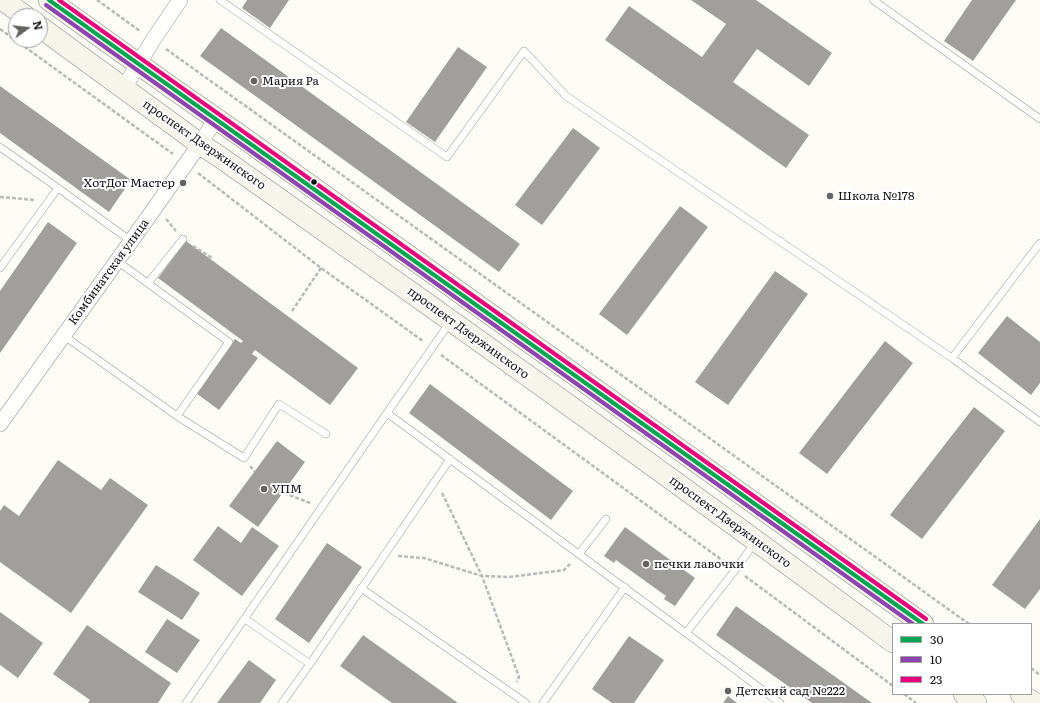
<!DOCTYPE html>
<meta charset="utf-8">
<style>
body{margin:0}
#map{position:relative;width:1040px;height:703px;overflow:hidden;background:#fdfcf7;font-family:Literata,serif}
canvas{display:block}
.legend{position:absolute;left:892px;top:623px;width:140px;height:72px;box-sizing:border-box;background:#fff;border:1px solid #a0a0a0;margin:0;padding:5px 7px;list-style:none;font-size:12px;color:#111}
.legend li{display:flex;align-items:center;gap:8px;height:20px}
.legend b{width:20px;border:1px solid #a0a0a0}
.north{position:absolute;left:8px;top:8px;width:40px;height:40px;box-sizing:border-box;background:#fff;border:1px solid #a0a0a0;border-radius:50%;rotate:75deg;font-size:11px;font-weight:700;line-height:16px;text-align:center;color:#111}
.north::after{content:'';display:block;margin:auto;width:14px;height:18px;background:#646362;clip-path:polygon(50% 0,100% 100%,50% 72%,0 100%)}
</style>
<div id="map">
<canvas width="1040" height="703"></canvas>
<ul class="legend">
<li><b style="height:5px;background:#00a651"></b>30</li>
<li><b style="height:5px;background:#8e44ad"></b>10</li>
<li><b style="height:5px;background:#e5007d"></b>23</li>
</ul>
<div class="north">N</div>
</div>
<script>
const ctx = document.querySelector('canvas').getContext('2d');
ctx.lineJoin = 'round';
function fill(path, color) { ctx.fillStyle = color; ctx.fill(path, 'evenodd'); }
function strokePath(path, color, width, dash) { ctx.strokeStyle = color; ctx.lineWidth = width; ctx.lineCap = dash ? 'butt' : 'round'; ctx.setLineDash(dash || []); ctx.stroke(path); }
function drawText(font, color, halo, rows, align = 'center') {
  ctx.font = font + ' Literata,serif'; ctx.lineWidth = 4; ctx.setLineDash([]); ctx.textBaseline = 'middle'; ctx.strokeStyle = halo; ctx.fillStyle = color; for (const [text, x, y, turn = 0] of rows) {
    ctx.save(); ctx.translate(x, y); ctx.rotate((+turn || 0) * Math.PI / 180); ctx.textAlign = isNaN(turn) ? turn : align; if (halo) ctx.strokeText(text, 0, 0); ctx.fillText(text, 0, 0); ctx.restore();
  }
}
const building = new Path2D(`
 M247,0H289L270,28L242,8Z
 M691,0H756L832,53L809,86L757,49L733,82L809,135L786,168L605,40L629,6L702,57L726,24Z
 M972,0H1016L973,61L944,41Z
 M221,28L520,244L499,272L200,56Z
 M458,47L487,67L435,142L406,122Z
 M0,86L131,180L109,212L0,133Z
 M573,128L600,148L542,225L515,205Z
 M680,206L708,227L627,335L599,314Z
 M48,222L77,243L0,353V291Z
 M186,241L358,368L330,405L255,350L252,354L258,358L219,410L196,393L235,339L241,343L243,341L158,278Z
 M775,271L808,294L728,405L695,382Z
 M1007,316L1040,342V383L1031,395L978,353Z
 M885,341L913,363L827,474L799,453Z
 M430,384L573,491L551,520L409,413Z
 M974,407L1005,431L922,539L890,515Z
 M277,441L305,462L258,527L229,506Z
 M58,460L101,490L110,478L148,505L71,613L0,562V511L4,505L19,516Z
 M1040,519V589L1025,609L992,585Z
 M218,526L241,543L252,527L279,546L242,596L193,560Z
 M625,527L695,578L675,606L664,599L666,596L616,560L614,563L604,556Z
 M327,543L362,567L309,643L275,619Z
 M156,565L200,593L182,620L138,592Z
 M736,606L872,703H812L716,635Z
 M0,612L43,643L18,678L0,665Z
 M167,619L200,640L177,673L145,652Z
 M87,625L171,683L158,703H88L90,700L53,674Z
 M363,635L458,703H392L340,666Z
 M629,636L664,660L634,703H612L592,689Z
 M249,660L276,680L260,703H217Z
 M728,696L737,703H723Z`);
const path = new Path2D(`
 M97,0L140,31
 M0,29L173,154
 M166,49L969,624
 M198,173L321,268L423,341
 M0,197L35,200
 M166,219L176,231
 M193,246L212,258
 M292,311L321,268
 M441,355L726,563
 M250,466L255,472
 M284,493L310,503
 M442,493L482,576L519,677L517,682
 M398,556L424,558L482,576L509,577L564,570L571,563
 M745,576L893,686
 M1031,668L1040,675
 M904,694L916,703`);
const lane = new Path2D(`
 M220,0L447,157L524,51L566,96L952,358
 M873,0L1040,119
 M0,147L58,188
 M1040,243L952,358L1040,422
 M0,268L58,188L131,241
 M148,283L183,239
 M63,335L177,416L229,342L117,261
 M387,413L686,633L736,569L755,542
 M177,416L244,458L279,404L326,434
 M579,554L606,519
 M361,588L526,703
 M245,619L310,664L282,703
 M686,633L780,703
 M310,664L450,459
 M186,703L450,322
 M543,703L625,587`);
const street = new Path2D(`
 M124,88L153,40L180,0
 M0,424L117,261L200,144L216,119`);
const secondary = new Path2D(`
 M3,0L25,16
 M49,0L172,88L241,136L923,624
 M40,27L200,144L217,155C444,315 670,476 893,642
 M964,694L976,703
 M1021,694L1034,703`);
const bus1 = new Path2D(`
 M49,0L923,624`);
const bus2 = new Path2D(`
 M46,5L913,624`);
const bus3 = new Path2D(`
 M59,0L926,619`);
const markers = [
 [254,81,4,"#646362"],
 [314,182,3.5,"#111"],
 [183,183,4,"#646362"],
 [830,196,4,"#646362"],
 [264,489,4,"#646362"],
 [646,564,4,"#646362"],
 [728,691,4,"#646362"]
];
const poiNames = [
 ["Мария Ра",262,81],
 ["ХотДог Мастер",175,183,"right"],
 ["Школа №178",838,196],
 ["УПМ",272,489],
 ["печки лавочки",654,564],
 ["Детский сад №222",736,691]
];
const streetNames = [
 ["проспект Дзержинского",204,145,35],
 ["Комбинатская улица",109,272,-54],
 ["проспект Дзержинского",468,333,36],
 ["проспект Дзержинского",730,522,36]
];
fill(building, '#a19f9c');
strokePath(lane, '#979795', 8);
strokePath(street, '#979795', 16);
strokePath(secondary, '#8e8d8b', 22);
strokePath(path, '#b9b9b8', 2.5, [4, 2]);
strokePath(lane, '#fffffe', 7);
strokePath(street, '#fffffe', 15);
strokePath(secondary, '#f6f4eb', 21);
strokePath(bus1, '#00a651', 4);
strokePath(bus2, '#8e44ad', 4);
strokePath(bus3, '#e5007d', 4);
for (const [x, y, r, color] of markers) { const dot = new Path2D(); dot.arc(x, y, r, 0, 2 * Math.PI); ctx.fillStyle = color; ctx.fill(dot); strokePath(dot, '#fff', 1.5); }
drawText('12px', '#111', '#fff', poiNames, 'left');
drawText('12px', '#111', '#fff', streetNames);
</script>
